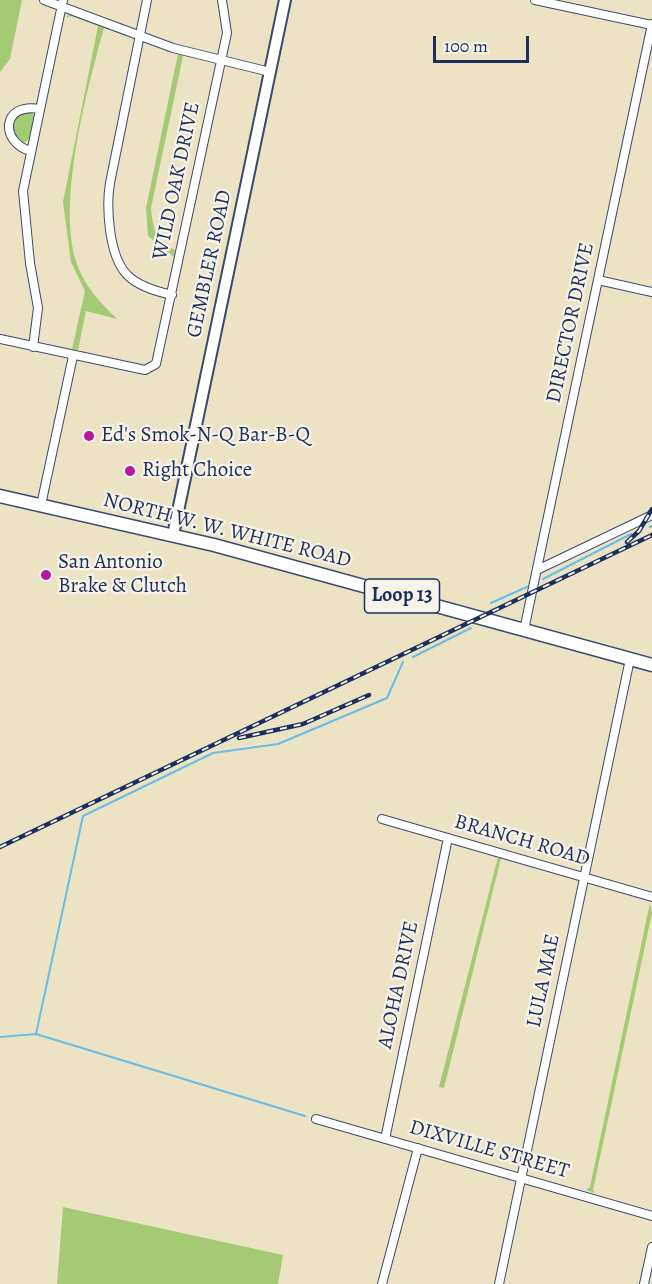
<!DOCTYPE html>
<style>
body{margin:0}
#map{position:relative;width:652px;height:1284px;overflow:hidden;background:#ece3c4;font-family:Alegreya,serif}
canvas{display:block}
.scale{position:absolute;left:433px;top:36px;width:96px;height:27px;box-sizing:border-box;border:3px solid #1b2f5e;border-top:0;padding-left:8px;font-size:18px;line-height:21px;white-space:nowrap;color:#1b2f5e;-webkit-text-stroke:4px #f7f3e8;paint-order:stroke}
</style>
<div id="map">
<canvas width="652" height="1284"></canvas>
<div class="scale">100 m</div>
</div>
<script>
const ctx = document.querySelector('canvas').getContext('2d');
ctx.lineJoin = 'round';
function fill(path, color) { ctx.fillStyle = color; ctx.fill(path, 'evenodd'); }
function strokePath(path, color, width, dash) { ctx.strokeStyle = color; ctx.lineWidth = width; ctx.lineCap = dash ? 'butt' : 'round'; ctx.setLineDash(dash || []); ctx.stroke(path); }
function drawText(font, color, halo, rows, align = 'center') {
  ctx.font = font + ' Alegreya,serif'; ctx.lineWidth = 4.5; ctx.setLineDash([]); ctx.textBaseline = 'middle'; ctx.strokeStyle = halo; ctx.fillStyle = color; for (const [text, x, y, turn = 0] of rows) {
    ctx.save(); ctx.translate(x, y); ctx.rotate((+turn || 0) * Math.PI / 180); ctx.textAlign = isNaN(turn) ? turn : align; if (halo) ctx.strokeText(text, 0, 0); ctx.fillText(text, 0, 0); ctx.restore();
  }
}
const green = new Path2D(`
 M0,0H22L10,59L0,72Z
 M69,14L100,23L131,38L104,28C87,89 56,204 77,264C85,287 100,302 117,319L86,311L78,350L72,349L85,291L71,262L63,202L98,26L71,16L66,18Z
 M178,54L183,55L182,61L151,208C153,229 156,241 175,250L174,257L148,236L146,208Z
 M23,111L32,112L34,117L29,139L24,143L15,138C11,125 13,119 23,111Z
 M498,857L501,858L444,1088L439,1087Z
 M650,903L652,913L593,1190L595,1193L586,1190L590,1187Z
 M63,1207L283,1255L278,1284H57Z`);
const stream = new Path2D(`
 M650,527L652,526
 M543,579L631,534
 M491,603L529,586
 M413,657L471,628
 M36,1034L83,816L213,753L278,744L387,698L403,662
 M0,1037L36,1034L305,1116`);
const minor = new Path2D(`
 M44,0L173,48L270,72
 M147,0L110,183C107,200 108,214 110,230C116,274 130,285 172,295
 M535,0L652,25
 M30,151C0,142 1,102 40,109
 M598,280L652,292
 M0,339L145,370L156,364L227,33L222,0
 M33,347L38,308L30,263L23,191L63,0
 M41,505L73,356
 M537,570L652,515
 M524,630L652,24
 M382,819L652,897
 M316,1119L652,1216
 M385,1139L448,838
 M382,1284L418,1148
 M499,1284L630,659
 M644,1284L652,1247`);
const secondary = new Path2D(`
 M173,535L285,0`);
const primary = new Path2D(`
 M0,496L214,545L652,665`);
const rail = new Path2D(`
 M627,542L639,531L652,509
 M239,738L303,724L369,695
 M0,847L652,535`);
const markers = [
 [89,436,6,"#b5179e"],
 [130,471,6,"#b5179e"],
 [46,575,6,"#b5179e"]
];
const shields = [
 [402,596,75]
];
const shieldNames = [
 ["Loop 13",402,596]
];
const streetNames = [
 ["WILD OAK DRIVE",177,181,-78],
 ["GEMBLER ROAD",210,264,-78],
 ["DIRECTOR DRIVE",571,323,-78],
 ["NORTH W. W. WHITE ROAD",227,531,14],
 ["BRANCH ROAD",522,841,16],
 ["LULA MAE",544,981,-78],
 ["ALOHA DRIVE",399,985,-78],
 ["DIXVILLE STREET",489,1150,16]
];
const poiNames = [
 ["Ed's Smok-N-Q Bar-B-Q",101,436],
 ["Right Choice",142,471],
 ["San Antonio",58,563],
 ["Brake & Clutch",58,587]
];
fill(green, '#a4ca74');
strokePath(stream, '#69bde5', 2);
strokePath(minor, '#3a4a6d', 10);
strokePath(secondary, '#3a4a6d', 14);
strokePath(primary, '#3a4a6d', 15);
strokePath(minor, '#fff', 8);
strokePath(secondary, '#fff', 10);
strokePath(primary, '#fff', 12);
strokePath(rail, '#1b2f5e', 4.5);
strokePath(rail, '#f7f3e8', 2, [7]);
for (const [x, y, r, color] of markers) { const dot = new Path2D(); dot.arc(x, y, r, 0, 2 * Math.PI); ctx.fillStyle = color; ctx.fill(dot); strokePath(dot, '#f7f3e8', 2); }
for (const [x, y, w] of shields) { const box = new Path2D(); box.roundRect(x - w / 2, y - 17, w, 34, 4.5); ctx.fillStyle = '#f7f3e8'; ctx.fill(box); strokePath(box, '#1b2f5e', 1.5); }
drawText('bold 20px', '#1b2f5e', null, shieldNames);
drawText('21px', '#1b2f5e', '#f7f3e8', streetNames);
drawText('21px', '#1b2f5e', '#f7f3e8', poiNames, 'left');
</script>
